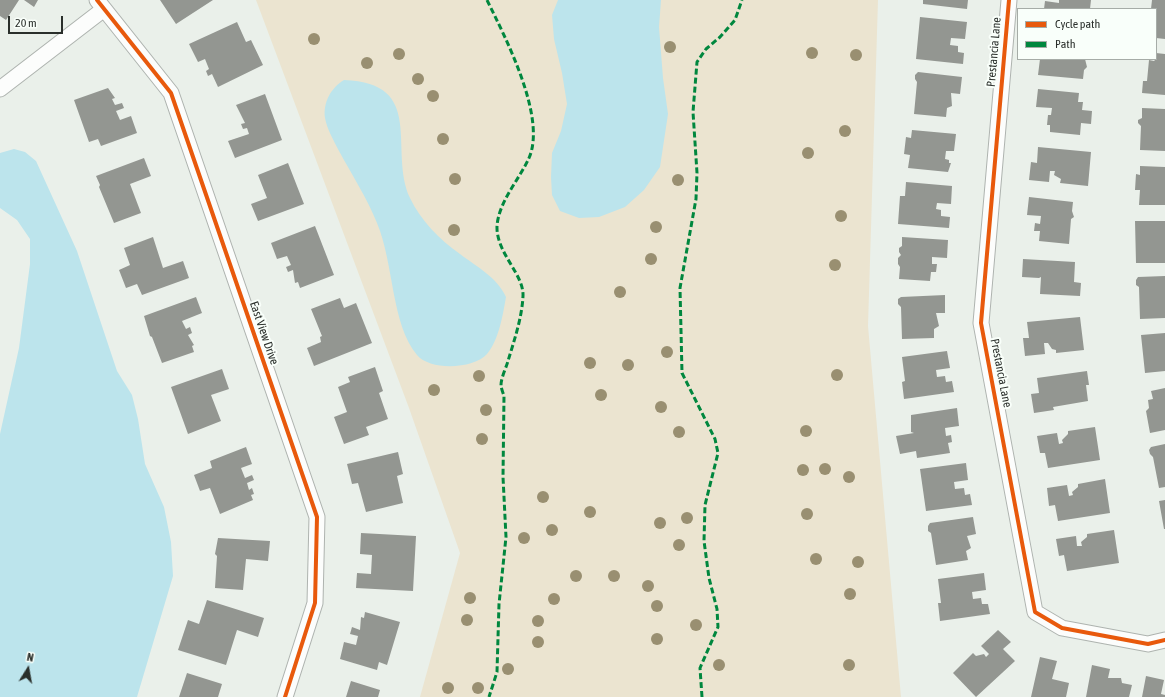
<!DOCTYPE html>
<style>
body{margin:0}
#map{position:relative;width:1165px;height:697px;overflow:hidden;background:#eaf0ea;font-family:"Asap Condensed",sans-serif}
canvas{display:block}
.legend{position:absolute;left:1017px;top:8px;width:140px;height:52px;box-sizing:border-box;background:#f9fffa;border:1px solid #a6aca7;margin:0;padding:5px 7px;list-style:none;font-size:12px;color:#2a2f2b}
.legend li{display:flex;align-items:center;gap:8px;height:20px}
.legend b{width:20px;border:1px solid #a6aca7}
.north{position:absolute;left:8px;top:649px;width:40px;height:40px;-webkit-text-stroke:3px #f9fffa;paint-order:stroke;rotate:11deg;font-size:11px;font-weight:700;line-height:16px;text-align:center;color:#2a2f2b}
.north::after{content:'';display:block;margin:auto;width:14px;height:18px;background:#2a2f2b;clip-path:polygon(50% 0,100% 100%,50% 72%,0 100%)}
.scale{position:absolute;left:8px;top:16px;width:55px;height:18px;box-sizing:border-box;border:2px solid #2a2f2b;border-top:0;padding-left:5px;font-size:12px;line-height:14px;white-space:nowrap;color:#2a2f2b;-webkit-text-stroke:3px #f9fffa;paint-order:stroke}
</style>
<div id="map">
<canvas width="1165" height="697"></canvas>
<ul class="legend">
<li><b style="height:5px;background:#e8590c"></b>Cycle path</li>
<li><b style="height:5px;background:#00873e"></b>Path</li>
</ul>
<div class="north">N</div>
<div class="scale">20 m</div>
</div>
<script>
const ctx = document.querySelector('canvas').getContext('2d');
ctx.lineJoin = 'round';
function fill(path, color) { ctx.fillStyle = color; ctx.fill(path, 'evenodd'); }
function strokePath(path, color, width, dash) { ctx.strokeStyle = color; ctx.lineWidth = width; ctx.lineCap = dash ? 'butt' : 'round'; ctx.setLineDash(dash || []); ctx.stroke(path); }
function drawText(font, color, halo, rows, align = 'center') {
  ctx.font = font + ' "Asap Condensed",sans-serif'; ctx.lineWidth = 4; ctx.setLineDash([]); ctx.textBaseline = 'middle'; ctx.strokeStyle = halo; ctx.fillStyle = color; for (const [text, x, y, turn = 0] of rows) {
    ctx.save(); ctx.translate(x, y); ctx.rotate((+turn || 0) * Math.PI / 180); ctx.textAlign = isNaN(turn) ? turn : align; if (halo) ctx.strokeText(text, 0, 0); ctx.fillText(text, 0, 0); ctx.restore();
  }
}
const green = new Path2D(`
 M256,0H878L868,326L901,697H420L460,553L409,408Z`);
const water = new Path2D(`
 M558,0H661L659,27L663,78L668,114L660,167L644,190L625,207L599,217L579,218L560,211L552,195L551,177L552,153L561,131L567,104L562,73L554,39L552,15Z
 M344,80C427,83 388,150 410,198C421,221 439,239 460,254C477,267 497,277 506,297C503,314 499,340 487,354C474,369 430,371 417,355C391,324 394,263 377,223C367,198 352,175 339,151C334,141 327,129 325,118C323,102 331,88 344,80Z
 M14,149L25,152L36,161L77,251L117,371L132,395L138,419L145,464L164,507L171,542L173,576L137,697H0V434L19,348L30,264V239L17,220L0,208V153Z`);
const building = new Path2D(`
 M0,0H19L6,20L0,16Z
 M24,0H38L34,7Z
 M160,0H213L176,24Z
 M923,0H968L967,9L923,4Z
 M1059,0H1091L1090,9H1044L1045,1L1059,3Z
 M1152,0H1165V39L1156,38V9H1151Z
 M920,17L967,22L965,39L951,38L950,45L958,46V52L964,53L963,64L916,59Z
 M237,22L246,42L251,40L263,65L218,87L212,74L208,76L206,71L209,69L205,59L198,62L189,44Z
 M1156,53L1165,54V95L1142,93L1143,81H1147L1149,60L1154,61L1156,59Z
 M1040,59H1085L1087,67L1084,70L1083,79L1038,75Z
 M918,72L962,77L960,94L951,93L952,106L947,108L946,117L914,114L917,82L915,79V75Z
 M108,88L115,98L112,99L115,105L122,103L124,108L116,111L120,120L131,116L137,133L101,146L98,139L89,142L74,100Z
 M1038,89L1079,93L1078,102H1083L1082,110L1092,111L1091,124L1081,123L1080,135L1050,132V125H1047L1048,115H1051L1052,108L1036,107Z
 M265,94L282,140L235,158L228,141L249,134L247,128L243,129L241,124L245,123L236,105Z
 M1142,108L1165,109V151L1140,150L1141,126L1138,123V120L1142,118Z
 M912,130L956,134L954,151H946L945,159L949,160V163H951L948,172L908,168L910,155L904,154L906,137L911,138Z
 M1038,147L1091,152L1088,186L1060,183L1061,179L1054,175L1055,171H1050L1049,182L1029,180L1031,162L1037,163Z
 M144,158L151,176L130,184L141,213L114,223L99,187L100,185L96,176Z
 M288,163L304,204L258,221L251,204L267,198L258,175Z
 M1140,166L1165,167V205H1139L1140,190H1135L1136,174L1140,175Z
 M906,182L952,186L951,204L937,203L936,209L941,210V216L950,217L949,228L898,224L900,196H905Z
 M1029,197L1073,202L1072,211L1074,217L1071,219L1069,244L1039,241L1040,231H1034L1035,223L1040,224L1041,216L1027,215Z
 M1135,221H1165V263H1136Z
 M315,226L334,275L300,288L298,282L295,283L293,270L288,272L286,267L291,265L287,256L277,259L271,243Z
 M153,237L163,268L183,261L189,278L142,295L137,284L126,288L119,270L130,265L124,248Z
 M902,237L948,240L947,258L932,257V264H937L936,272H931L930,281L899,279L900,267L898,264V258L901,255L899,252V248L902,246Z
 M1023,259L1075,262L1074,282L1081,283L1080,296L1040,294L1041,277L1039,278L1022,277Z
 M1165,276V318L1140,319L1139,287L1136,285V280L1138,277Z
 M945,295V313H936L939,326L934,329V338L902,339L901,307L898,304V299L901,297Z
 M196,297L202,313L182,321L186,329L190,327L192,333L188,335L194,345L192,346L194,352L162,363L152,337L150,336L144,316Z
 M340,298L344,308L356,303L372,343L314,366L307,348L321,342L320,337L322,336L311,309Z
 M1080,317L1084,350L1056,353V350L1052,349L1048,343H1044L1045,354L1025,356L1023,338H1029L1027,322Z
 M1165,333V371L1145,373L1141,335Z
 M947,351L950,368L936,370L937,377L945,376L946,382L952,381L954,392L904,399L902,382L905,381L902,357Z
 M375,367L383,391L379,393L388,419L366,427L369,435L344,444L334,417L347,412L338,387L350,382L348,377Z
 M222,369L229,389L211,395L221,421L188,434L171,387Z
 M1087,371L1089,385H1086L1088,401L1053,407L1054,410L1034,413L1031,394L1039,393L1037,378Z
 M1165,388V430L1150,433L1146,411L1149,408L1148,400L1153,399L1151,391Z
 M957,408L959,426L945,428L946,436L951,435L952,442L948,443L950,453L917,458L916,451L900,454L896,436L914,433L911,432V415Z
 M1095,427L1100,460L1048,468L1045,453H1040L1037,436L1057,433L1059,444L1063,443L1062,440L1068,434V431Z
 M1165,444V487L1159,488L1153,457L1150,454L1149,450L1151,447Z
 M246,447L252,464L241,468L245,478L252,475L254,480L247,483L249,490L252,488L254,494L251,495L253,500L220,514L210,488L200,491L194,475L212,468L210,461Z
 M398,452L403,474L397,476L403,503L366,512L358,483L352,484L347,464Z
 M966,463L968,480L954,482L955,489L964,488L965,495L970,494L972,505L926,511L920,469Z
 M1105,479L1110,513L1058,521L1055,505L1049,506L1047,488L1067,485L1069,496L1073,495L1072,492L1078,487V484Z
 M1165,500V529H1164L1159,501Z
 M973,517L976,534L967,536L971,548L966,551L968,560L936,565L931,533L928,531V526L930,523Z
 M1114,530L1119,563L1067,571L1064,555L1059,556L1056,539L1076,536L1077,546H1082L1081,542L1087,537V534Z
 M361,533L416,536L413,591L356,588L357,573L371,574L372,555L360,554Z
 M218,538L270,541L268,561L246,559L243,590L215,588L217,556L215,554Z
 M984,573L986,590L972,592L973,599L981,598L982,604H988L990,614L940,621L938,603H941L938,579Z
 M207,600L264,618L258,637L237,630L226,665L178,650L188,620L199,624Z
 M365,612L400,622L387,665L379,662L377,670L340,659L344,642L356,645L358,636L350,634L352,627L360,630L361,617L364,618Z
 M998,630L1011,642L1003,649L1015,661L976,697L953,673L973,653L976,656L984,654L986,657L989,654L981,646Z
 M1040,657L1057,661L1052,679L1069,683L1066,697H1031Z
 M1092,665L1110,669L1108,678H1121L1122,683L1132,685L1129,697H1086Z
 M187,673L222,684L218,697H179Z
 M1146,676L1164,680L1161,694L1165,695V697H1142Z
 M351,681L380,690L378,697H346Z`);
const street = new Path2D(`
 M97,0L171,93L317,517L315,603L285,697
 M1009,0L981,323L1035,612L1062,628L1148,644L1165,640
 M0,89L104,9`);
const quiet = new Path2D(`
 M487,0C505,37 547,117 529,158C519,180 499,201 497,226C496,253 524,274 523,296C522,318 514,341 508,361C506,368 501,378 501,385C501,388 503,393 504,396L503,477L506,537L499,604L497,672L489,697
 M702,697L700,668L718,627L717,609L709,578L704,541L705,505L718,453L715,439L682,373L680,288L696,199L697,173L693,112L697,62L706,49L720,37L735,20L742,0`);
const cycleway = new Path2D(`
 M97,0L171,93L317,517L315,603L285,697
 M1009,0L981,323L1035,612L1062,628L1148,644L1165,640`);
const trees = [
 [314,39],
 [670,47],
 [812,53],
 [399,54],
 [856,55],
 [367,63],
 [418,79],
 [433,96],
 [845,131],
 [443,139],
 [808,153],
 [455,179],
 [678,180],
 [841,216],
 [656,227],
 [454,230],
 [651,259],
 [835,265],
 [620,292],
 [667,352],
 [590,363],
 [628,365],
 [837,375],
 [479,376],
 [434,390],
 [601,395],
 [661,407],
 [486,410],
 [806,431],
 [679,432],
 [482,439],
 [825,469],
 [803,470],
 [849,477],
 [543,497],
 [590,512],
 [807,514],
 [687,518],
 [660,523],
 [552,530],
 [524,538],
 [679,545],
 [816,559],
 [858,562],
 [576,576],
 [614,576],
 [648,586],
 [850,594],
 [470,598],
 [554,599],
 [657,606],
 [467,620],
 [538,621],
 [696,625],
 [657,639],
 [538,642],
 [719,665],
 [849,665],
 [508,669],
 [448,688],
 [478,688]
];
const streetNames = [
 ["Prestancia Lane",994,52,-85],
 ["East View Drive",264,333,71],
 ["Prestancia Lane",1001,373,79]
];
fill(green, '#ebe4d0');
fill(water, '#bce4ec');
fill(building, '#939691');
strokePath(street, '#aeb3af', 17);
strokePath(street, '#fcfdfc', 15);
strokePath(quiet, '#00873e', 3, [6, 3]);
strokePath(cycleway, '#e8590c', 4);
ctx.fillStyle = '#998f71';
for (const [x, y] of trees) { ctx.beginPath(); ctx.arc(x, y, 6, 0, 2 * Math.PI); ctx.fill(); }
drawText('12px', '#2a2f2b', '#f9fffa', streetNames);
</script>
